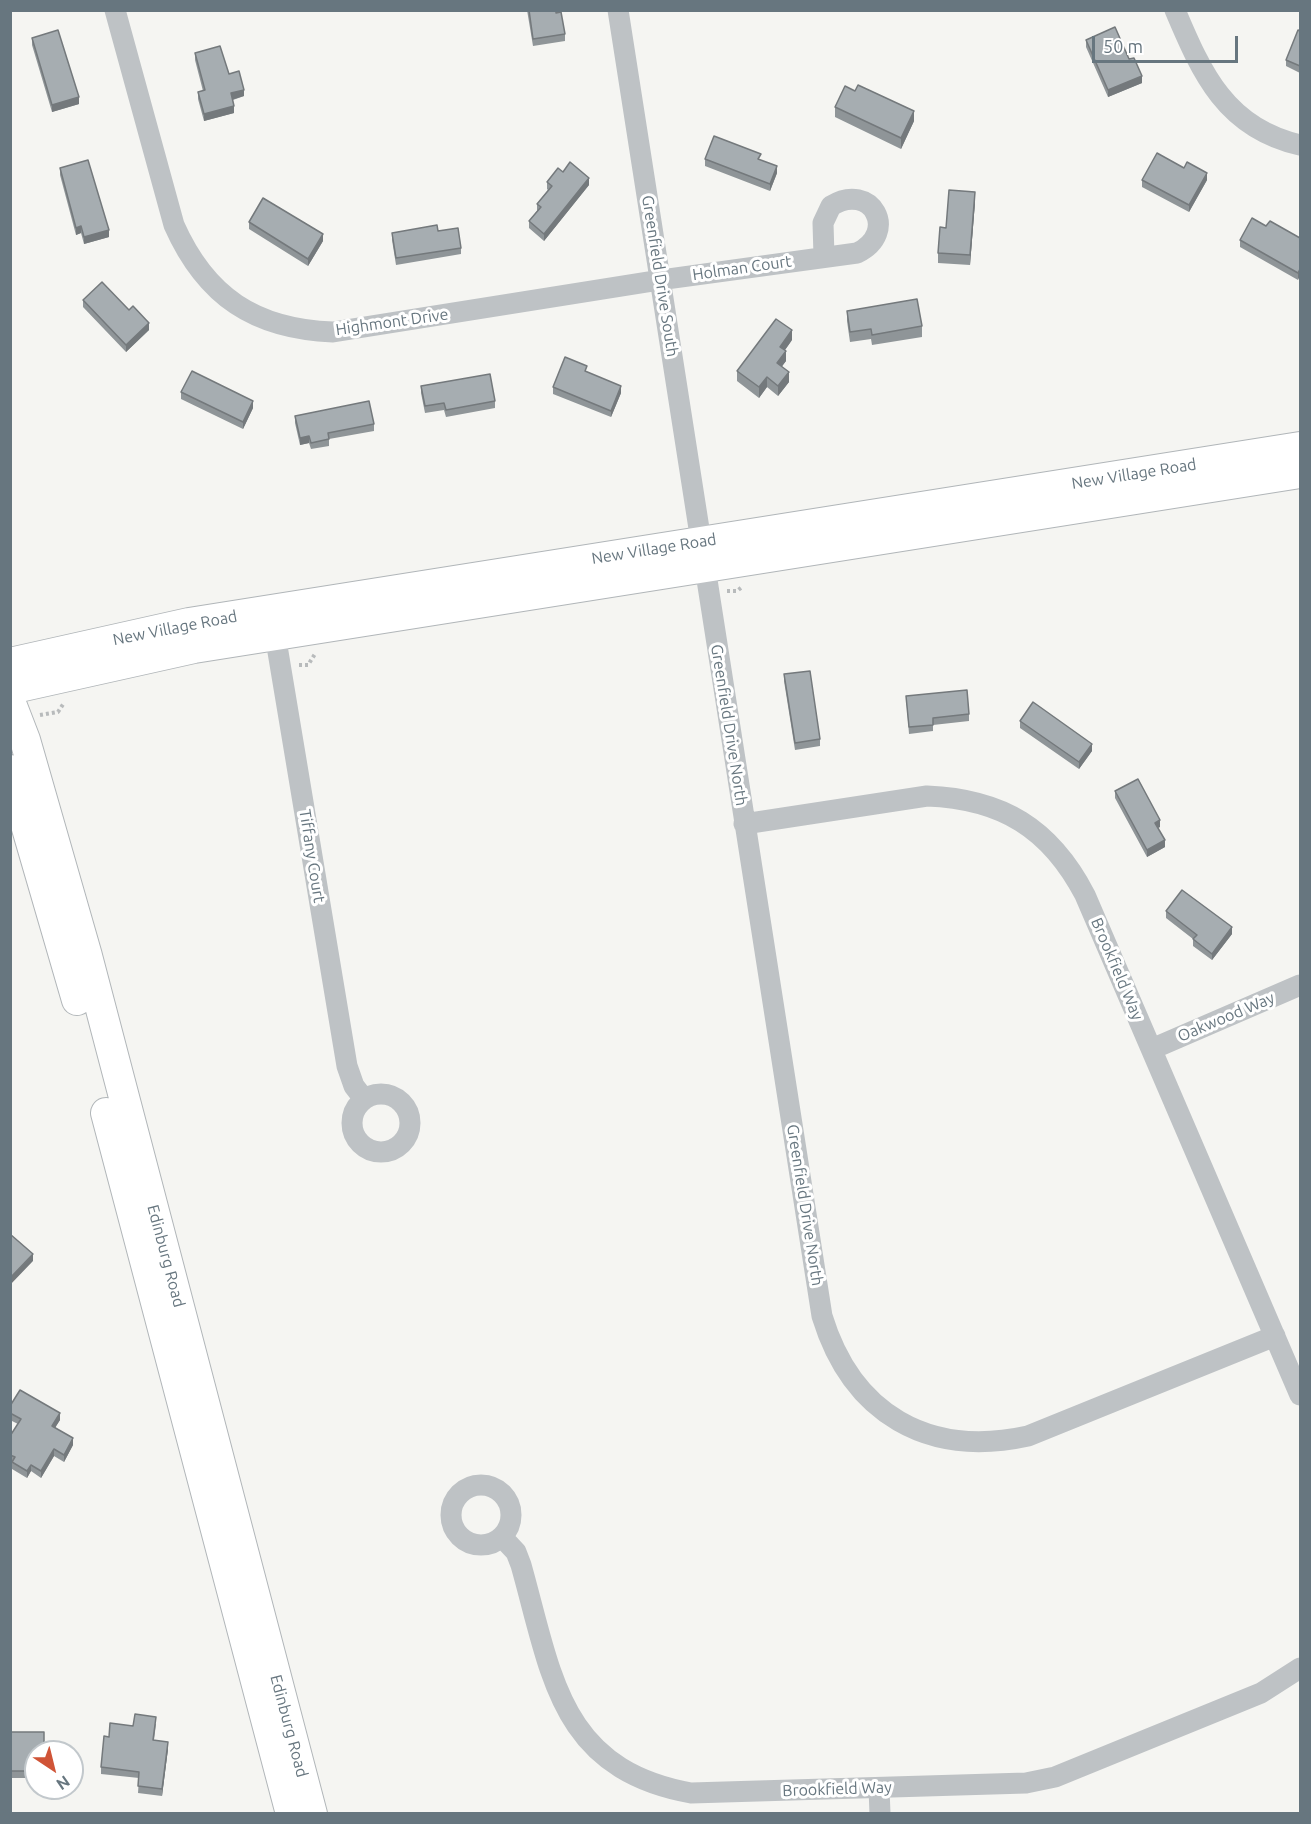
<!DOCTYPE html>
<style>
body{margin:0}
#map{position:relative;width:1311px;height:1824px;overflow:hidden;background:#f5f5f2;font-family:Ubuntu,sans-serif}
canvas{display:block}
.frame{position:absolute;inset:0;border:12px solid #67767f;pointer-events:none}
.north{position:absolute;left:24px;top:1740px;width:60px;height:60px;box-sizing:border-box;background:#fff;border:2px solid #c2c8cc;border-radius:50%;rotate:145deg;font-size:16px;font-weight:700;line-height:24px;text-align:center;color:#67767f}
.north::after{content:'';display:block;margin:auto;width:21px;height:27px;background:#d05437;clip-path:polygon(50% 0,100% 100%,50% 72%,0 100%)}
.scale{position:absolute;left:1092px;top:36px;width:146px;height:27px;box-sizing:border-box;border:3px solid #67767f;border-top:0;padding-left:8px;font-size:18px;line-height:21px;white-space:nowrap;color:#67767f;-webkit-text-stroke:4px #fff;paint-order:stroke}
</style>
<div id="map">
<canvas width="1311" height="1824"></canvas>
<div class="frame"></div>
<div class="north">N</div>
<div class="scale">50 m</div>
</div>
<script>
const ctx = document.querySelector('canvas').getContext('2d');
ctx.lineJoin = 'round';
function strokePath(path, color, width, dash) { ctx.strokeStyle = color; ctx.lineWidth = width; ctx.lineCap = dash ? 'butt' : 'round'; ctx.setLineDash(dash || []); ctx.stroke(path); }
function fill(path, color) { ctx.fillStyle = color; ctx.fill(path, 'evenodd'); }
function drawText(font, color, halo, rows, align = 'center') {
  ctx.font = font + ' Ubuntu,sans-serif'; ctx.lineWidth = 6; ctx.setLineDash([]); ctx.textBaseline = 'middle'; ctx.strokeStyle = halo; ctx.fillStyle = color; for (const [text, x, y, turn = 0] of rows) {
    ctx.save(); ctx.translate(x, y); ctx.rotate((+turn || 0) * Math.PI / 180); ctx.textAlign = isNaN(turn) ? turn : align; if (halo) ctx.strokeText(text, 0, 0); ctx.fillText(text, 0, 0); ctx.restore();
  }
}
const path = new Path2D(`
 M727,591H737L742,587
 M299,665H308L315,654
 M40,715L58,712L64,703`);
const street = new Path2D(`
 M115,10L174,225C206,297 255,329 333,332L660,280L857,253C900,232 871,181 831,206L823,223L824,256
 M618,10L822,1316C852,1414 928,1458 1028,1436L1275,1336
 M1175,10C1202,74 1226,128 1300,145
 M273,622L347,1066L354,1086L364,1099
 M744,824L927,796C1002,799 1050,828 1085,895L1300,1395
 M1152,1049L1300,985
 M352 1123a29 29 0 1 1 58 0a29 29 0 1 1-58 0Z
 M451 1515a30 30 0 1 1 60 0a30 30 0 1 1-60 0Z
 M502,1537L516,1552L521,1565C552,1675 559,1769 691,1793L1026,1783L1055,1777L1261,1693L1300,1668
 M879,1788L880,1814`);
const secondary = new Path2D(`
 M10,663L189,623L1300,447
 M10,689L194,648L1300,473
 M10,701L25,740L87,956L312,1814
 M10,770L77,1000
 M106,1113L291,1814`);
const wall = new Path2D(`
 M527,10H556L565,34V41L533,46Z
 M1300,31V73L1286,66V60Z
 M32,38L79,104L52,112L32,45Z
 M1086,40L1129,59L1142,83L1108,97L1086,47Z
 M195,53L229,74L244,96L233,100L234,113L204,121L198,99V92L203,91L195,60Z
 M835,107L914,121L901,149L835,117Z
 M705,159L761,160L777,173L770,191L705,166Z
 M60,168L109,237L84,244L81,233L76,235L60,175Z
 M563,172L589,185L544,241L529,228V221L537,211V204L548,190L547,189V182Z
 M1142,180H1207L1189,212L1142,187Z
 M975,202L970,265L938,263V253L946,228Z
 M249,222L323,241L308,266L249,229Z
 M1266,226L1300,238L1298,280L1240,247V240Z
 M438,231L461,248V254L396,265L392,240V233Z
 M83,300L149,330L126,352L83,307Z
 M847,311L922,326V337L872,345L871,339L850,342L847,321Z
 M792,340L785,350L786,361L782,366L789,382L778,396L767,387L759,398L737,381V371Z
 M587,372L621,393L611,417L553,394V387Z
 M421,386L495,401V408L446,417L444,410L425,413L421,393Z
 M181,392L253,408L243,429L181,399Z
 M295,416L374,424V431L329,439V446L311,449L309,443L300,445L295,423Z
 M784,674L820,739V746L795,750L784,681Z
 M906,696L969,714V721L933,725V731L909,734Z
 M1020,721L1092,751L1079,769L1020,728Z
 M1115,791L1160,827L1158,828L1165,847L1147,857L1115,798Z
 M1166,911L1232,934L1212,960L1193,946V939L1166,918Z
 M10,1406L60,1420L55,1427L73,1445L64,1462L54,1456L41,1478L31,1471L27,1478L12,1469V1463L10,1462V1436L18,1424L10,1420Z
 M156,1724L154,1740L168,1749L162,1796L138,1793L139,1778L101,1774V1767L109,1737L133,1726Z
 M10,1732L36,1752V1778H10Z`);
const shadedWall = new Path2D(`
 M1142,76V83L1108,97V90Z
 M244,90V96L231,100V93Z
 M79,97V104L52,112V105Z
 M234,106V113L204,121V114Z
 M914,111V121L901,149V138Z
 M777,166V173L770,191V184Z
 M1207,173V180L1189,212V205Z
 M589,178V185L544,241V234Z
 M975,192V202L970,265V255Z
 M81,226V233L76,235V228Z
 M109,230V237L84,244V237Z
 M323,234V241L308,266V259Z
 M1300,269V276L1298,280V273Z
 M149,323V330L126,352V345Z
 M792,330V340L780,357V347Z
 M786,351V361L777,373V363Z
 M789,372V382L778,396V386Z
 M767,377V387L759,398V387Z
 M621,386V393L611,417V411Z
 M253,401V408L243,429V422Z
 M309,436V443L300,445V438Z
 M1092,744V751L1079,769V762Z
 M1160,820V827L1155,829V823Z
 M1165,840V847L1147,857V850Z
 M1232,927V934L1212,960V954Z
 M33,1254V1261L10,1285V1278Z
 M60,1413V1420L52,1433V1426Z
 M73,1438V1445L64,1462V1455Z
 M54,1449V1456L41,1478V1471Z
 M31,1465V1471L27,1478V1471Z
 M168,1742V1749L162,1796V1789Z`);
const building = new Path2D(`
 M529,10H556V13L561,12L565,34L533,39Z
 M1115,27L1129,59L1134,58L1142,76L1108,90L1086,40Z
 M58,30L79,97L52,105L32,38Z
 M1298,30L1300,31V66L1286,60Z
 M220,46L229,74L239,71L244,90L231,93L234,106L204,114L198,92L205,90L195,53Z
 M858,85L914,111L901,138L835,107L845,86L855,91Z
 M714,136L761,154L758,159L777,166L770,184L705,159Z
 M1157,153L1184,168L1187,162L1207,173L1189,205L1142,180Z
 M88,160L109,230L84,237L81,226L76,228L60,168Z
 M570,162L589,178L544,234L529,221L541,207L537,204L552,186L547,182L558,168L563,172Z
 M949,190L975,192L970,255L938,253L940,227L946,228Z
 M263,198L323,234L308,259L249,222Z
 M1252,218L1266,226L1270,221L1300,238V269L1298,273L1240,240Z
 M437,225L438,231L458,228L461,248L396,258L392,233Z
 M102,282L129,310L133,306L149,323L126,345L83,300Z
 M917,299L922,326L872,335L871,329L850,332L847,311Z
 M776,319L792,330L780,347L786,351L777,363L789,372L778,386L767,377L759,387L737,371Z
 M565,357L587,366L585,371L621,386L611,411L553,387Z
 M192,371L253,401L243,422L181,392Z
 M490,374L495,401L446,410L444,403L425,406L421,386Z
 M369,401L374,424L328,433L329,439L311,443L309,436L300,438L295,416Z
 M810,671L820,739L795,743L784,674Z
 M967,690L969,714L933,718V725L909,727L906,696Z
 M1033,702L1092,744L1079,762L1020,721Z
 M1138,779L1160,820L1155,823L1165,840L1147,850L1115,791Z
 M1182,890L1232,927L1212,954L1193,939L1197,935L1166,911Z
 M10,1234L33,1254L10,1278Z
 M20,1390L60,1413L52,1426L73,1438L64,1455L54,1449L41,1471L31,1465L27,1471L12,1462L15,1457L10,1455V1436L21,1419L10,1413V1406Z
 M135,1714L156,1717L153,1740L168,1742L162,1789L138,1786L139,1772L101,1767L104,1736L109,1737L110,1723L133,1726Z
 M10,1732H44V1752H36V1771H10Z`);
const streetNames = [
 ["Holman Court",742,268,-8],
 ["Greenfield Drive South",660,276,81],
 ["Highmont Drive",392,322,-8],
 ["New Village Road",1134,474,-9],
 ["New Village Road",654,549,-9],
 ["New Village Road",175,628,-11],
 ["Greenfield Drive North",729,725,81],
 ["Tiffany Court",312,856,81],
 ["Brookfield Way",1117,969,67],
 ["Oakwood Way",1226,1017,-23],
 ["Greenfield Drive North",805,1205,81],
 ["Edinburg Road",166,1256,75],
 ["Edinburg Road",289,1726,75],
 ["Brookfield Way",837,1789,-2]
];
strokePath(secondary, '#b1b6b9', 32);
strokePath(path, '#b8bbbc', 4, [3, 3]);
strokePath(street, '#bec2c5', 21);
strokePath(secondary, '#fff', 30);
fill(wall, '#8f9598');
fill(shadedWall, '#74797c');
fill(building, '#a6adb1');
strokePath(building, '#74797c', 1.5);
drawText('16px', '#67767f', '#fff', streetNames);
</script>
